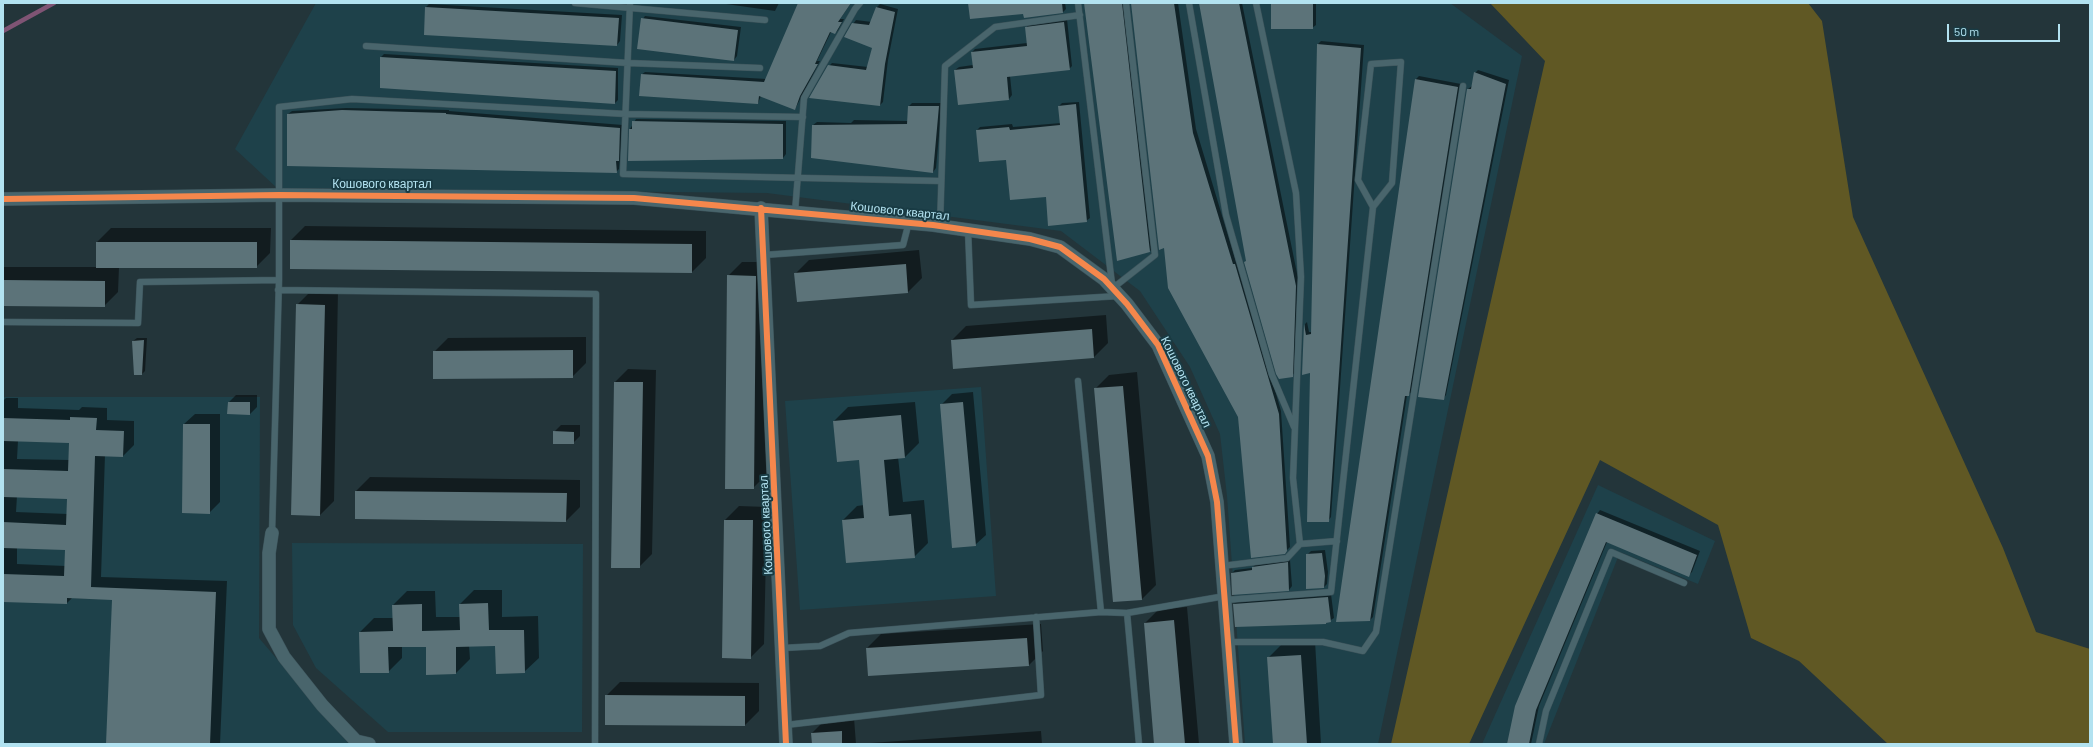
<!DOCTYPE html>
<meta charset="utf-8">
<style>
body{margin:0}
#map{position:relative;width:2093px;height:747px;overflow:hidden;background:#23353a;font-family:Barlow,sans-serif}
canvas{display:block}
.frame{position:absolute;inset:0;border:4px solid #b2e2f0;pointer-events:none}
.scale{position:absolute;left:1947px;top:24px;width:113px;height:18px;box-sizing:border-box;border:2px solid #b2e2f0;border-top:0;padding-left:5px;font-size:12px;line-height:14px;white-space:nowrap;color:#b2e2f0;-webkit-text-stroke:3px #193b44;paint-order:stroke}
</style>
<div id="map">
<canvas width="2093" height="747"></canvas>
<div class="frame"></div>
<div class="scale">50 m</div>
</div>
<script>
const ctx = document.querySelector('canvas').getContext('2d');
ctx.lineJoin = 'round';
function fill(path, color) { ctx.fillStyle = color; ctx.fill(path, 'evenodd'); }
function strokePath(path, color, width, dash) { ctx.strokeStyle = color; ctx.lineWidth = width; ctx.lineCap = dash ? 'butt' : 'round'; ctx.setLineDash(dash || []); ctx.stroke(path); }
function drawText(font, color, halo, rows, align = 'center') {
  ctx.font = font + ' Barlow,sans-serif'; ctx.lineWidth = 4; ctx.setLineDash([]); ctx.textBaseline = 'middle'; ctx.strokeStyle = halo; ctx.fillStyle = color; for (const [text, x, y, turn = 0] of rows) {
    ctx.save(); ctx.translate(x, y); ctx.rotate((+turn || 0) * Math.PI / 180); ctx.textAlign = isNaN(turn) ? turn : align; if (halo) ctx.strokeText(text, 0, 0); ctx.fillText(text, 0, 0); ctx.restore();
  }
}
const built = new Path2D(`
 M316,3H1450L1522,56L1378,744H1245L1227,496L1220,434L1190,367L1140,291L1061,231L767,193L277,188L235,149Z
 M981,387L996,596L800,610L785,401Z
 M3,397H260L259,638L349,744H3Z
 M1598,485L1715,541L1698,584L1620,552L1544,744H1482Z
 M292,543L583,544L582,732H388L316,668L293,625Z`);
const forest = new Path2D(`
 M1490,3H1808L1822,21L1853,217L2003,548L2036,632L2090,649V744H1888L1799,661L1751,638L1718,525L1600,460L1469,744H1391L1545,61Z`);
const shadow = new Path2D(`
 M719,3H779L775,11Z
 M799,3H851L840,19H844L838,30L835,33L831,32L817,61H820L795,109L761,96L758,103L641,75L645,72L767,79Z
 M969,3H1065L1066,9L1063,12L1024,13Z
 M1085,3H1125L1153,248L1150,251Z
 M1132,3H1178L1196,129L1236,262L1238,261L1281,411L1290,547L1284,553L1239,417Z
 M1200,3H1242L1299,283L1295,372L1292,376L1247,260Z
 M1272,3H1316V25L1312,28Z
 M429,4L622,15L620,41L617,45L426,7Z
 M880,4L898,9L888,60L883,102L880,105L829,66L832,63L868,67L873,48L853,24L856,20L872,22L877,7Z
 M645,16L741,27L737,56L734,60L642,20Z
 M1067,19L1072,66L1069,69L1010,76L1012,95L1009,99L959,104L955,70L959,67L973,65L972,52L975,49L1027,43L1026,28L1029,24Z
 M1321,41L1364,45L1331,517L1328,521L1311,372L1303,374L1305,324L1307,322L1309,332H1312L1318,44Z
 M384,54L618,68V100L615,103L381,57Z
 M1478,70L1509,80L1446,395L1443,399L1468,89L1472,86L1475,73Z
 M1419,76L1461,84L1412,392L1407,395L1373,617L1370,620L1416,79Z
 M1079,102L1090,218L1086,221L1046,196L977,130L980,127L1012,124L1013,127L1061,123L1059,106L1062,103Z
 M912,103H942L936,168L933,172L813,125L817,122L851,123L854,120L908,121L909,106Z
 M346,108L449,110V111L623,125L619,169L616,172L288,114L292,111Z
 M636,119L786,121V154L783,158L629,160L630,129Z
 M305,226L706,231V258L692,272L291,240Z
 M111,228H271L270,253L256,267H119L118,292L104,306L3,305V267H97V242Z
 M919,250L922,278L908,292L795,274L809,260Z
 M742,262H769L767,474L753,488L728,276Z
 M311,291H338L334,501L320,515L297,305Z
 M1106,315L1108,343L1094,357L952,340L966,326Z
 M586,337V363L572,377L434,352L448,338Z
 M137,338H147L145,371L142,374L133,341Z
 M628,369L656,370L652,554L639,567L615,382Z
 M1137,372L1156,585L1142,599L1095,389L1109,375Z
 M973,392L986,535L975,545L941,405L952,394Z
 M236,395H257V407L250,414L228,413L229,402Z
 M6,398H18V408L79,410L82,407L107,408V420L134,421V445L123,456L105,455L101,577L227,581L220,744H107L113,599L72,598L67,603L3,601V401ZM18,441L70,442V460L17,459ZM17,496L68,498V514L16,512ZM17,548L66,549V566L17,564Z
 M915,402L919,443L905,457H898L903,502L924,500L928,543L914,557L843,520L857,506L864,505L860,459L834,421L848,407Z
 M195,414H220V502L209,513L184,424Z
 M561,425H580V436L573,443L554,432Z
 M370,477L580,480V507L566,521L356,491Z
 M739,506L767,507L764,644L750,658L725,520Z
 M1600,510L1700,551L1692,572L1689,575L1607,542L1539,706L1531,744H1508L1597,514Z
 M1325,550L1328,572L1327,584L1324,587L1307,555L1311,551Z
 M1290,560L1292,586L1289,590L1232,573L1235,570L1252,568L1256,564Z
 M474,590H502V617L538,616L539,658L524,672L496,645H469L470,659L456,673L427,646H402V658L388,672L360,632L374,618H394L393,605L407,591H435L436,617H461L460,604Z
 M1331,594L1334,618L1326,623L1234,604L1237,601Z
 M1187,607L1199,744H1155L1145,623L1159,609Z
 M1041,624L1043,651L1029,665L867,648L881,634Z
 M1315,641L1321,744H1274L1268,658L1282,644Z
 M620,682L759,683V711L745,725L606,696Z
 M854,718L856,744L1041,731L1042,744H813L812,733L825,720Z`);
const stream = new Path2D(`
 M3,31L54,3`);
const building = new Path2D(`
 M798,3H851L838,22H842L835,34L830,32L815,64H818L800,96L795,110L759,96L758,104L639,96L641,74L764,82Z
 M968,3H1062L1063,13L1024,18L1023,14L970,19Z
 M1084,3H1122L1150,252L1117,261Z
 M1131,3H1174L1193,133L1233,264H1235L1279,414L1287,551L1285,554L1251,558L1238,417L1168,288L1164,248L1159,250Z
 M1199,3H1239L1296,286L1293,377L1279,379L1276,374L1244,262L1246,261Z
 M1271,3H1313V29H1271Z
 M425,7L619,18L617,46L424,35Z
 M876,7L895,12L885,64L880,106L809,98L828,65L866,70L872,48L844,37L852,23L869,25Z
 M641,18L738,30L734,61L637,49Z
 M1064,22L1070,70L1007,77L1009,100L958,105L954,70L973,68L971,52L1027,46L1025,27Z
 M1317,44L1361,48L1329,522H1307L1310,373L1302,375L1304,324L1306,335L1311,334Z
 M380,57L616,71L615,104L380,88Z
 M1474,72L1506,84L1444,400L1418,397L1467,89H1471Z
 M1415,79L1458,87L1409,396H1405L1370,621L1336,622Z
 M1076,104L1087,222L1048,226L1046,197L1010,200L1006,160L979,162L976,130L1009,127L1010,130L1060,125L1058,106Z
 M908,106H939L933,173L811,158L812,125L907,124Z
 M342,110L446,113V114L620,128L619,161H616L617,173L287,166V114Z
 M632,121L783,124V159L628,161L629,129H632Z
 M290,240L692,244V273L290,269Z
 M96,242H257V268H96Z
 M906,264L908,293L797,302L794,273Z
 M727,275L756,276L754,489H725Z
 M3,280L105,281V307L3,306Z
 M296,304L325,305L320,516L291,515Z
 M1092,329L1094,358L953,369L951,340Z
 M144,340L142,375H134L132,341Z
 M573,350V378L433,379V351Z
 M614,382H643L640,568H611Z
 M1123,386L1142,600L1113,602L1094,388Z
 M228,402H250V415L227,414Z
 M963,402L976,546L952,548L940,404Z
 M901,415L905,458L884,460L889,516L911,514L915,558L846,563L842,520L864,518L859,460L837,462L833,421Z
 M70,417L97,418L96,430L124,431L123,457L95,456L91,587L216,592L210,744H106L112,600L67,598V604L3,602V574L64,576L65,550L3,548V522L66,525L67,499L3,497V469L68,471L69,443L3,441V418L70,420Z
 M183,424H210V514L182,513Z
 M553,431L574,432V444H553Z
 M355,491L567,493L566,522L355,519Z
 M1596,513L1697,555L1689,577L1606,542L1536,710L1529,744H1507L1515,706Z
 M724,520H753L751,659L722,658Z
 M1322,553L1325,576L1324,588L1306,589V554Z
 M1288,562L1289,591L1232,595L1231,573L1252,570V567Z
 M1328,597L1331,622L1326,623V624L1235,627L1233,604Z
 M488,603L489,630H524L525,673L496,674L495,646L456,647V674L426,675V647H388L389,673H360L359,632L393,631L392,605L422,604V631L460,630L459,604Z
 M1174,620L1185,744H1154L1144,623Z
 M1027,638L1029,666L868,676L866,648Z
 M1301,655L1307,744H1273L1267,657Z
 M605,695L745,696V726L605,725Z
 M842,731V744H812L811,733Z`);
const lane = new Path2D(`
 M575,3L765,20
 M630,3L623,174L941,181
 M1078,3L1112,284
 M1189,3L1226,215L1272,375L1294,427
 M366,46L628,63L760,68
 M795,212L804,98L855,9L860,3
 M940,226L945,66L995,27L1080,15
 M968,230L971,305L1118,296
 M764,255L903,245L909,222
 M1113,288L1155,255L1126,3
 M278,290L596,294L595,744
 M3,322L138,323L140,282L279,280
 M1078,381L1101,612
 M272,533L279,280V107L352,99L626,114L803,117
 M1300,544L1337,541
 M1222,566L1287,558L1300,544L1293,478L1301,277L1296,193L1256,3
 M1225,600L1331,592L1373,207L1392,183L1401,62L1371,64L1358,180L1373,207
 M1228,642H1323L1363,651L1376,632L1463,86
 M783,648L820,646L849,633L1101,612L1127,613
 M786,725L1041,695L1036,617
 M1139,744L1127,613L1225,596
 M1539,744L1546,711L1611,552L1684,583`);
const street = new Path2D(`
 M3,199L279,195L634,198L933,225L1030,239L1060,247L1104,279L1127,304L1158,345L1208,456L1217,502L1236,744
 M761,208L786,744
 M272,533L269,553V629L284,657L322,705L356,741L369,744`);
const cycleway = new Path2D(`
 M3,199L279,195L634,198L933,225L1030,239L1060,247L1104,279L1127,304L1158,345L1208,456L1217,502L1236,744
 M761,208L786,744`);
const streetNames = [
 ["Кошового квартал",382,184],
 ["Кошового квартал",900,211,6],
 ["Кошового квартал",1186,382,64],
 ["Кошового квартал",766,525,-93]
];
fill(built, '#1e414a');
fill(forest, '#605824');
fill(shadow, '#0007');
strokePath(stream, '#7f5474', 4.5);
fill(building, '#5c7379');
strokePath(lane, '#3c535a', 7);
strokePath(street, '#3c535a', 14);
strokePath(lane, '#49656c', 6);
strokePath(street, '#49656c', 13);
strokePath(cycleway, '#f5874c', 6);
drawText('12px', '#b2e2f0', '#193b44', streetNames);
</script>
